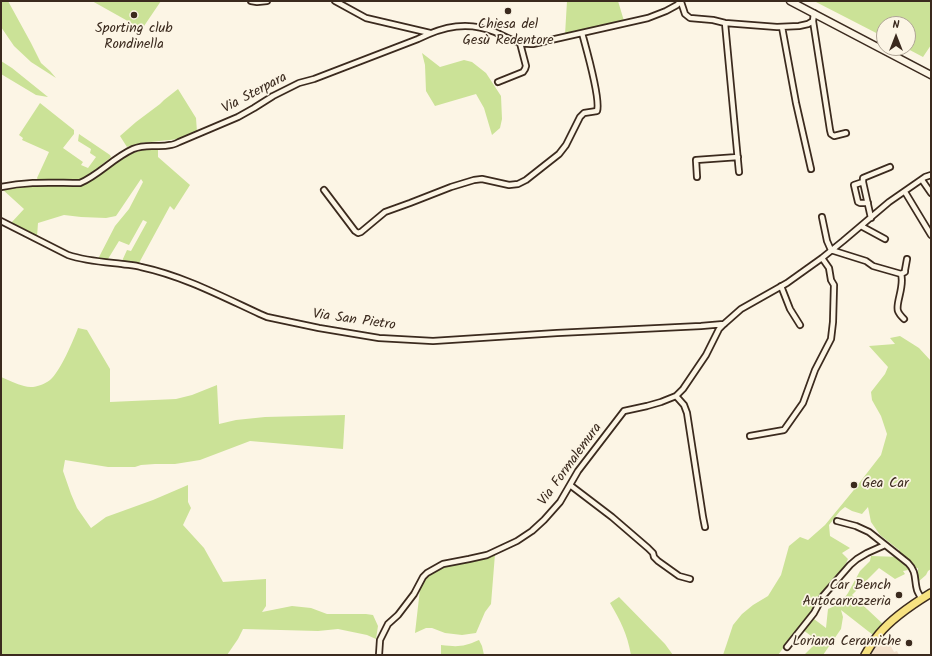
<!DOCTYPE html>
<meta charset="utf-8">
<style>
body{margin:0}
#map{position:relative;width:932px;height:656px;overflow:hidden;background:#fcf5e5;font-family:Kalam,sans-serif}
canvas{display:block}
.frame{position:absolute;inset:0;border:2px solid #3b2a1e;pointer-events:none}
.north{position:absolute;left:876px;top:16px;width:40px;height:40px;box-sizing:border-box;background:#fcf5e5;border:1px solid #afa495;border-radius:50%;rotate:0deg;font-size:11px;font-weight:700;line-height:16px;text-align:center;color:#3b2a1e}
.north::after{content:'';display:block;margin:auto;width:14px;height:18px;background:#3b2a1e;clip-path:polygon(50% 0,100% 100%,50% 72%,0 100%)}
</style>
<div id="map">
<canvas width="932" height="656"></canvas>
<div class="frame"></div>
<div class="north">N</div>
</div>
<script>
const ctx = document.querySelector('canvas').getContext('2d');
ctx.lineJoin = 'round';
function fill(path, color) { ctx.fillStyle = color; ctx.fill(path, 'evenodd'); }
function strokePath(path, color, width, dash) { ctx.strokeStyle = color; ctx.lineWidth = width; ctx.lineCap = dash ? 'butt' : 'round'; ctx.setLineDash(dash || []); ctx.stroke(path); }
function drawText(font, color, halo, rows, align = 'center') {
  ctx.font = font + ' Kalam,sans-serif'; ctx.lineWidth = 3.5; ctx.setLineDash([]); ctx.textBaseline = 'middle'; ctx.strokeStyle = halo; ctx.fillStyle = color; for (const [text, x, y, turn = 0] of rows) {
    ctx.save(); ctx.translate(x, y); ctx.rotate((+turn || 0) * Math.PI / 180); ctx.textAlign = isNaN(turn) ? turn : align; if (halo) ctx.strokeText(text, 0, 0); ctx.fillText(text, 0, 0); ctx.restore();
  }
}
const built = new Path2D(`
 M880,639L883,643L888,641L894,652L897,651L899,655H871Z`);
const green = new Path2D(`
 M1,1H8L31,43L41,63L50,71L56,78L31,62L14,46L1,27Z
 M92,1H161L142,29Z
 M567,1H618L624,21L565,35Z
 M814,1H931V45L923,57L906,48H908V24H884V37Z
 M422,53L440,67L464,60L472,62L486,73L501,96L502,119L500,128L492,135L484,108L476,94L435,106L426,91L425,65Z
 M1,61L12,68L48,97L36,95L1,74Z
 M178,89L196,118L197,132L179,139L141,143L127,147L120,136L136,122L160,104L164,100Z
 M40,103L74,130V134L63,148L83,162L81,165L88,168L96,157L90,153L91,149L78,141L79,134L110,155L111,157L110,158L85,178L80,180L75,181L55,180H38L37,178L49,152L22,140L23,138L19,135Z
 M158,149V157L190,185L174,210L170,206L139,263L122,261L127,250L131,251L147,222L143,220L129,245L119,241L108,259H98L115,226L129,209L143,182L141,179L116,216L106,218L81,217L64,215L38,223L37,237L11,223L24,209L2,189C29,185 51,184 78,185L79,187C96,174 115,159 136,152C143,149 151,149 158,149Z
 M78,328L87,330L110,369V402L176,399L192,395L217,385L219,424L236,420L265,417L345,415L343,449L250,441L200,460L175,464H155L141,465L135,467H108L65,460L63,471L71,494L77,508L91,528L106,517L153,500L188,485V502L191,508L183,525L204,548L223,582L266,579V606L262,612L292,606L311,608L327,614H366L373,615L378,626L376,639L367,635L338,629L318,631L243,629L238,639L227,655H1V377C9,380 16,384 24,386C33,389 43,385 50,380C60,372 73,341 78,328Z
 M900,336L919,348L931,361V569L928,571L926,575L918,582V568L903,571L905,574L895,579L879,568L852,595L883,624L873,635L841,610L843,617L841,629L823,655H804L818,641L803,630L814,619L826,628L828,609L841,603L848,593L860,571L870,561L871,556L900,557L899,550L880,535L871,522L868,507L862,514L852,511L845,507L840,511L829,525L830,536L850,548L842,553L848,559L844,567L817,599L811,611L778,655H723L733,625L742,614L753,605L768,596L781,575L789,546L800,537L808,540L825,525L853,491L881,455L887,434L881,416L872,400L871,392L885,374L888,367L869,346L895,344L890,338Z
 M495,554L491,604L485,612L476,633L462,635L445,633L432,628H426L415,633L420,589C421,587 421,585 422,583C433,564 475,559 495,554Z
 M619,597L665,644L673,655H631C627,633 621,622 610,603Z
 M479,640L482,646L484,655H441V645C458,647 463,647 479,640Z`);
const street = new Path2D(`
 M251,1L257,2L267,1
 M335,1L366,18L430,33
 M681,2L685,14L690,18L713,20L725,23L777,27L799,26L808,24L813,21L814,13
 M813,21L830,130L831,134L834,136L846,133
 M725,23L739,172
 M782,27L796,103L811,169
 M498,82L523,72L525,69L526,66L520,43
 M697,177L696,160L738,157
 M922,180L931,193
 M863,182L854,185L858,202L860,203H868
 M1,187C29,181 52,183 80,183C99,175 113,158 133,149C147,143 158,148 170,145C173,145 177,143 179,142L238,117L254,108L273,96L299,83L314,79L418,39C444,26 468,21 495,32C508,38 519,45 533,44L648,18L666,11L677,5L681,1
 M324,190L355,231L358,233L361,232L385,212L410,203L451,187L474,180L482,179L509,185L518,184L526,180L559,154L566,145L580,117L584,113L597,111C601,99 586,48 582,33
 M905,192L931,235
 M822,217L827,241L831,250L866,261L873,266L901,274C905,286 895,304 898,311C899,314 902,317 904,319
 M871,218L863,182V178L890,167
 M1,221L68,255C86,261 104,262 122,264C128,265 135,265 141,267C183,276 221,296 260,314L267,317L319,328L379,338L433,341L557,333L701,326L724,324
 M861,226L885,239
 M901,274L905,272V270L907,259
 M781,286L790,309L800,325
 M676,396L684,405L687,413L703,517L705,527
 M750,436L784,430L803,403L815,370L831,339L833,322L834,285L831,280L829,268L822,258
 M570,485L612,517L648,548L653,553L654,557L658,561L679,576L690,579
 M837,521L856,526L869,532L908,563C917,572 914,579 917,590C918,593 920,596 922,599
 M787,647L814,613L823,596L850,565L857,559L867,553L885,545
 M379,655L380,640L388,624L398,615L414,594L423,577L427,573L443,564L469,559L487,555L517,541L532,531L544,520L560,502L578,471L624,411L647,406L661,402L676,396L683,389L706,355L719,329L724,324L741,309L787,283L822,258L843,241L889,202L925,177L931,175`);
const secondary = new Path2D(`
 M790,1L931,75`);
const primary = new Path2D(`
 M865,655C869,648 874,640 879,634C892,618 913,604 931,593`);
const markers = [
 [508,11,4,"#3b2a1e"],
 [134,15,4,"#3b2a1e"],
 [854,485,4,"#3b2a1e"],
 [899,595,4,"#3b2a1e"],
 [909,643,4,"#3b2a1e"]
];
const poiNames = [
 ["Chiesa del",508,26],
 ["Gesù Redentore",508,42],
 ["Sporting club",134,30],
 ["Rondinella",134,46],
 ["Gea Car",862,485,"left"],
 ["Car Bench",891,587,"right"],
 ["Autocarrozzeria",891,603,"right"],
 ["Loriana Ceramiche",901,643,"right"]
];
const streetNames = [
 ["Via Sterpara",255,94,-28],
 ["Via San Pietro",354,321,8],
 ["Via Formalemura",571,465,-54]
];
fill(built, '#f2e0cb');
fill(green, '#cbe297');
strokePath(street, '#3b2a1e', 8);
strokePath(secondary, '#3b2a1e', 9);
strokePath(primary, '#3b2a1e', 10);
strokePath(street, '#fcf5e5', 4.5);
strokePath(secondary, '#fcf5e5', 6);
strokePath(primary, '#f7e281', 7);
for (const [x, y, r, color] of markers) { const dot = new Path2D(); dot.arc(x, y, r, 0, 2 * Math.PI); ctx.fillStyle = color; ctx.fill(dot); strokePath(dot, '#fcf5e5', 1.5); }
drawText('14px', '#3b2a1e', '#fcf5e5', poiNames);
drawText('14px', '#3b2a1e', '#fcf5e5', streetNames);
</script>
